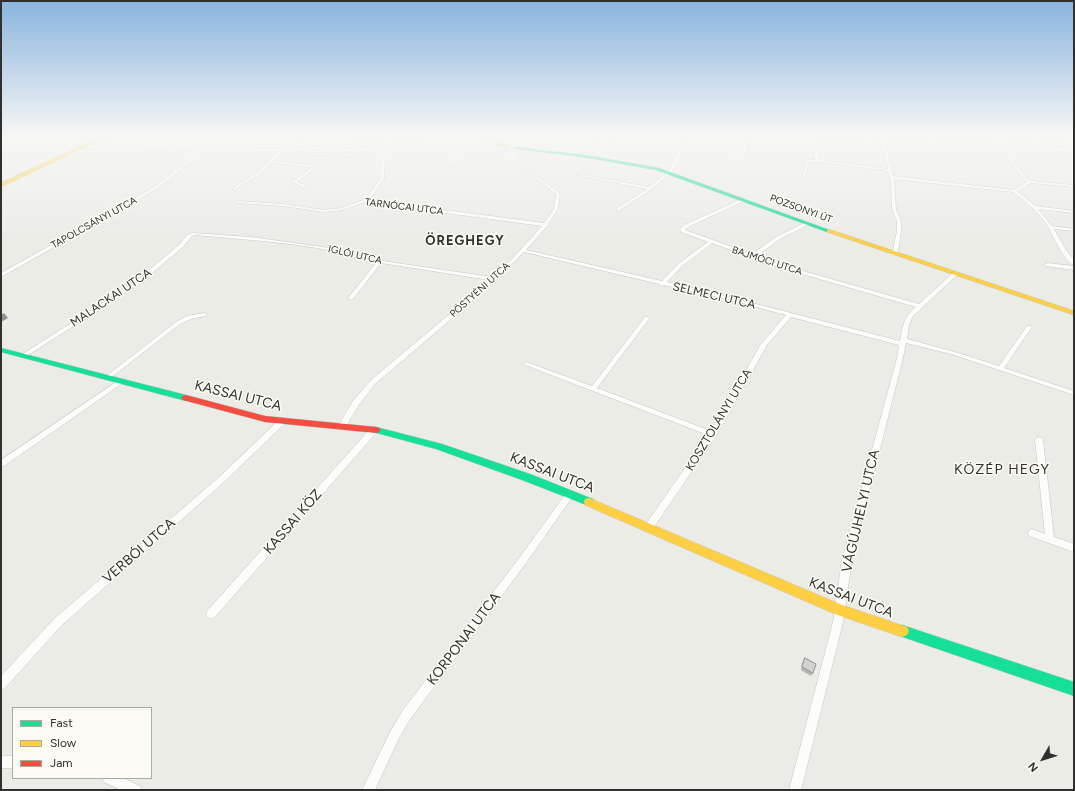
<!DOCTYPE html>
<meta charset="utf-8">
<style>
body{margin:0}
#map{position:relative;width:1075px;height:791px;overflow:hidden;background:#ecece7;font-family:Figtree,sans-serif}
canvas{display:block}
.frame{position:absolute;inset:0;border:2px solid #31302e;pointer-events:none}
.legend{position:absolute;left:12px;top:707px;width:140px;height:72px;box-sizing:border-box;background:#fbfaf3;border:1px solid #aaa9a4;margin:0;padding:5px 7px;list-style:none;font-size:12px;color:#31302e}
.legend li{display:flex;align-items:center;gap:8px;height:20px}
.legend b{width:20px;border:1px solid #aaa9a4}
.north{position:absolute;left:1023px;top:739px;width:40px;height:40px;-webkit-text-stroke:3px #fbfaf3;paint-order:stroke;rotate:231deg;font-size:11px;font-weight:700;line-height:16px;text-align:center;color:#31302e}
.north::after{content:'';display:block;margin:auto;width:14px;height:18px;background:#31302e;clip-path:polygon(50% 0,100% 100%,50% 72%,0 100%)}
</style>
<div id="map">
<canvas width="1075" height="791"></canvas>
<div class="frame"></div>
<ul class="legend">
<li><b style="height:5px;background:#16e098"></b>Fast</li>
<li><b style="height:5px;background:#ffcf43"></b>Slow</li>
<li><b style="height:5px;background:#f24e42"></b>Jam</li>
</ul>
<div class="north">N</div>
</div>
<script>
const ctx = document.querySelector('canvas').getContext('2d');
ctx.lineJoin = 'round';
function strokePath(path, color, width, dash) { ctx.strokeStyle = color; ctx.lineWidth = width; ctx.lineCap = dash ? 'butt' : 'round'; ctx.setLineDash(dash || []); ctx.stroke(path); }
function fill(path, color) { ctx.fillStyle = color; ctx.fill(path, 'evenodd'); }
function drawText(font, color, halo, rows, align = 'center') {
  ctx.font = font + ' Figtree,sans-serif'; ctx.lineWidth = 3; ctx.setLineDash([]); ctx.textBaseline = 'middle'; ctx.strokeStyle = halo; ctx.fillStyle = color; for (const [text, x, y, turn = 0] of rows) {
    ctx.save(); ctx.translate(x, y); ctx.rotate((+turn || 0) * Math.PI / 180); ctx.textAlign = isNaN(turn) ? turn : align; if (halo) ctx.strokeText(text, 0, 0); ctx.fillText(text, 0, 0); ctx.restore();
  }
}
const street = new Path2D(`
 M303,134H307L286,149L360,144L367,134H370L364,144L390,142L455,147L505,148L504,150L467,149L450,166H449V164L463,149L398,145L385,158L384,179L371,198L369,200L544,223L554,209L556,194L515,162L510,156L509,150L512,149C513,151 513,153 514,155C519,169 549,182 560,194L558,209L548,224L549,225C545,227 531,245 526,250L662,281L678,264L708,242L681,232L680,229L684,225L742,199H744V201L688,227L685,230L752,254L776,237L806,222H810V224L780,239L757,256L782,265L919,304L953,273H957V275L913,316L909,325L907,339L955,352L999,366L1027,326H1031L1032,327L1004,368L1074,391V395L951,354L906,343L903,358L852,560L843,622L801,790H789L833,622L842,560L897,358L899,345L791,317L767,345L716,436L652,530L649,531L646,530L645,527L646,524L708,435L525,365L524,364L527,362L529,363L592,386L645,317H649V319L597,388L711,431L761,344L786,315L726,299L664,285L662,286L659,284L524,252L484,291L375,384L359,405L345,428L342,429L338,426L353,401L371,380L445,318L489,280L381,263L353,299L351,300L348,298L376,263C360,260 345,253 329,250C284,242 239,239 195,235L191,237L184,246L138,285L25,357H21L20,356L21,355L134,283L180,244L187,235L192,233L251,237L330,248L369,259L492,277L512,259L542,226L365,202L342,210L324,212L283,206L238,203L236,202L238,201L283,204L324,210L341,208L363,200L368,196L380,179L381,158L395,144L283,151L273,161L312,165L314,166L313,170L297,182L305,185V187H303L292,182L310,169V167L270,163L258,175L234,190H233V188L256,173L279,151H203L162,185L141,198L1,277V273L139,196L160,183L199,151L74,152L73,150L281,149ZM712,243L750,257V258H753L778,267L916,307C903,318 903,326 900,341L729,297L667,282L682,266Z
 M502,134H509L487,138L485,137Z
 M618,134H621L616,141L597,147L585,157L582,156L595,145L614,139Z
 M689,134L691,135L685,146L742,153L747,134H751L746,154L745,157L743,158L741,157L742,155L684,148L672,173L646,193L618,211L616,210V209L647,189L576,175L578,174L649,187L669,171L687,135Z
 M794,134L881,140L879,134H882L884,141H889L930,135L925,134L1014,141L1006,134H1010L1019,141L1074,145V147L999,142L1027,179L1031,181L1074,185V187L1031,183L1017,191L1035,206L1074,211V213L1038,209L1052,226L1074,229V231L1054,229L1066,250L1074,260V265C1061,258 1053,233 1045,222C1036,210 1025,201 1013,192L894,179L896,209L901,221V231L898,254L893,255L892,254L897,231V221L892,209L891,183L888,171L819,162H809L805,176L802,177L807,160H816L814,158V151L798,145L797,135ZM801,135L881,142L888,169L820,160L818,158L817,149L801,143ZM935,136L996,141L1025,181L1027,182L1013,190L893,176L885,143H889Z
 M295,152L351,154L353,155L351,156L294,154Z
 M1047,263L1074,266V270L1045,266L1044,265Z
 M204,313L206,314V316L191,319L180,324L109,379H105L104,378L176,322L187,316Z
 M119,380H123L124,382L4,466L1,467V460Z
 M279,420H282L286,422L223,483L62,625L5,688L1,690V676L54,619L217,479Z
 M374,427L377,428L378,430L377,432L215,617L211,619L207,617L206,614L207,611L371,428Z
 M1039,437L1042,438L1043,440L1054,537L1074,544V552L1029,536L1028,533L1029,530L1032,529L1045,534L1035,440L1036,438Z
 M570,491L573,492L574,494L573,496L526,563L411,718L399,738L375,790H362L391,730L403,710L520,557L567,492Z
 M1,756H13V768H1Z
 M102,778H123L140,786L142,790H121L104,782Z`);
const fast = new Path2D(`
 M514,147L584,155L659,168L832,231L827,232L656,170L584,157L516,149Z
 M1,348L186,395L191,398L186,401L1,352Z
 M376,427L442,444L530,474L593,499L594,502L593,505L589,506L522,480L436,449L373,432L371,430L373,428Z
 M902,625L1074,682V696L897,635L895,631L897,627Z`);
const slow = new Path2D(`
 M108,134H113L1,187V183Z
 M479,134H484L509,147L505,148Z
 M827,230H831L1074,311V315L827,232Z
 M589,498L842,605L907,627L909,631L907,635L902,637L835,614L585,505L584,502L585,499Z`);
const jam = new Path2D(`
 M186,395L265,416L376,427L379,428L381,430L379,432L376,433L265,422L183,400L181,398L183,396Z`);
const wall = new Path2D(`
 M805,658L813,673L811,676L801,670L803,661Z`);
const shadedWall = new Path2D(`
 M4,313L8,318L1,322V315Z`);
const building = new Path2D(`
 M805,658L816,664L813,673L802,667Z`);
const farStreetnames = [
 ["TARNÓCAI UTCA",404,207,7],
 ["POZSONYI ÚT",801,209,20],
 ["TAPOLCSÁNYI UTCA",94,223,-29],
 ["IGLÓI UTCA",355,255,13],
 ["BAJMÓCI UTCA",767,261,18],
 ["PÖSTYÉNI UTCA",480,290,-42]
];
const streetNames = [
 ["SELMECI UTCA",714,296,13],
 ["MALACKAI UTCA",111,298,-34],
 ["KOSZTOLÁNYI UTCA",719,420,-59]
];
const farDistrictnames = [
 ["ÖREGHEGY",465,241]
];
const nearStreetnames = [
 ["KASSAI UTCA",238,396,14],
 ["KASSAI UTCA",552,473,21],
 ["VÁGÚJHELYI UTCA",861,511,-77],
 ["KASSAI KÖZ",293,522,-49],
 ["VERBÓI UTCA",139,551,-41],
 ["KASSAI UTCA",851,598,21],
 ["KORPONAI UTCA",464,639,-53]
];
const quarterNames = [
 ["KÖZÉP HEGY",1002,470]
];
strokePath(street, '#c4c4c1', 1);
strokePath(fast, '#c4c4c1', 1);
strokePath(slow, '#c4c4c1', 1);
strokePath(jam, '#c4c4c1', 1);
fill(street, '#fcfcfb');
fill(fast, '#16e098');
fill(slow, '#ffcf43');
fill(jam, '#f24e42');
fill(wall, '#b4b4b0');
fill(shadedWall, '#929290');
fill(building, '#d1d1cd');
strokePath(building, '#929290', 1);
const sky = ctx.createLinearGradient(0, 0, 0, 244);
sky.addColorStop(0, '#88b4de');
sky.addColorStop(0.55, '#f6f6f4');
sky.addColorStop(1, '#f6f6f400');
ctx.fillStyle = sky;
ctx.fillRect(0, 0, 1075, 244);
drawText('10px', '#31302e', '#fbfaf3', farStreetnames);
drawText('12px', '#31302e', '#fbfaf3', streetNames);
ctx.letterSpacing = '1px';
drawText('bold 13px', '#31302e', '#fbfaf3', farDistrictnames);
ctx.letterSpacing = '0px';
drawText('14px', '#31302e', '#fbfaf3', nearStreetnames);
ctx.letterSpacing = '1px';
drawText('14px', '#31302e', '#fbfaf3', quarterNames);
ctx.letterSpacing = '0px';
</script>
